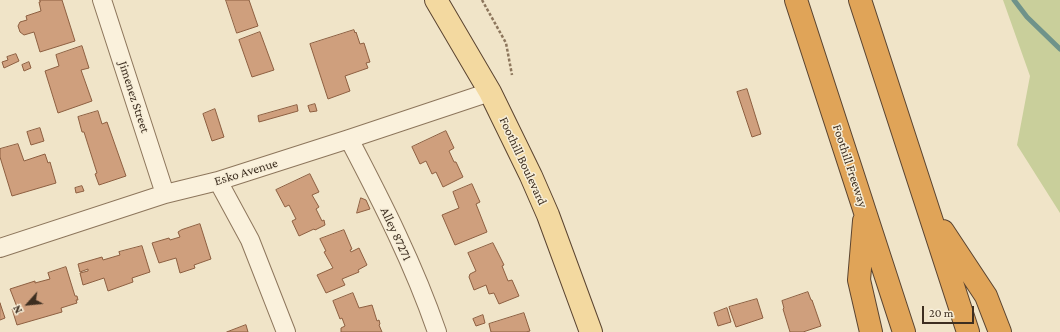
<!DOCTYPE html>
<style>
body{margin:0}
#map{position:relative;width:1060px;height:332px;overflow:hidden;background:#f0e4c8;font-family:"Crimson Pro",serif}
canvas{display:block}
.north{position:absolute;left:8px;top:284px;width:40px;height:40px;-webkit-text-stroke:3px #f7eed8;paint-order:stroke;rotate:243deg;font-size:11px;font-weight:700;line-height:16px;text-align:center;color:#3d2e20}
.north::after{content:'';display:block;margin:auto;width:14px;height:18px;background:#3d2e20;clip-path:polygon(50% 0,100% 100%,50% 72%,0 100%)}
.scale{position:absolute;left:922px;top:306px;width:52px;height:18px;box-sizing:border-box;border:2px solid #3d2e20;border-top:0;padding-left:5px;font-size:12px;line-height:14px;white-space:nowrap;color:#3d2e20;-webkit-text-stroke:3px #f7eed8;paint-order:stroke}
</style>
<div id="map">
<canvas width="1060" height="332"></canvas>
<div class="north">N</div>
<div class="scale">20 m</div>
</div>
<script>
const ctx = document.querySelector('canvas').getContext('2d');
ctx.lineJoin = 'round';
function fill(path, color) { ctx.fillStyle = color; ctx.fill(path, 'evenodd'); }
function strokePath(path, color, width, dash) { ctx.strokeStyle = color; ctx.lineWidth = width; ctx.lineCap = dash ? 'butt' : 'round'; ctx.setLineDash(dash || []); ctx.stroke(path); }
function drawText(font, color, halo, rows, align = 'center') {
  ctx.font = font + ' "Crimson Pro",serif'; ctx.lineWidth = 3; ctx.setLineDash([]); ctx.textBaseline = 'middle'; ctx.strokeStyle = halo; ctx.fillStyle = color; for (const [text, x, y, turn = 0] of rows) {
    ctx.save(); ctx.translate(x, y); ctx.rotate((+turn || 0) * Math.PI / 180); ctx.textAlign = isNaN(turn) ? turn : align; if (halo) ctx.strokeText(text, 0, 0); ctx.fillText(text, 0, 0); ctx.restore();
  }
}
const green = new Path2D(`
 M1003,0H1060V213L1017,145L1030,76Z`);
const stream = new Path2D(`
 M1014,0L1027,17L1060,49`);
const building = new Path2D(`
 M40,0H62L75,41L40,52L34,32L24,35L20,32L18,26L20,22L27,20L26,16L41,11L39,2H40Z
 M226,0H249L258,26L237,33Z
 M354,30L355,33L356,32L360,44L364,43L370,62L366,63L368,68L345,76L350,91L328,99L310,44Z
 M260,32L274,70L252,77L239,40Z
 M82,46L89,68L81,70L92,101L58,113L45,71L59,66L56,55Z
 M16,54L19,61L4,68L2,62L8,60L7,57Z
 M29,62L31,68L24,71L22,65Z
 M747,89L761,134L752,137L737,92Z
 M315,104L317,111L310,112L308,106Z
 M297,105L298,111L259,122L258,116Z
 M215,109L224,137L212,141L203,114Z
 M98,111L102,124L107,122L126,176L99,185L95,174L97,173L84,132H82L78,117Z
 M40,128L44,141L31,145L27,132Z
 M446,131L454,148L449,151L454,162H456L463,177L443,187L436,172L432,174L426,161L420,164L412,147Z
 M18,144L24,161L45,154L48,163L50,162L56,183L12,196L0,157V149Z
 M310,174L319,192L312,195L319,207L316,209L322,221L324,220L325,225L315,230L314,229L299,236L292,221L296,219L289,205L285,207L276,190Z
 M472,184L480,202L476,204L487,232L455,245L442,215L459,208L453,192Z
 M82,186L84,191L76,193L75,188Z
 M361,198L366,200L370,209L357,213Z
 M200,224L211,259L194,265L195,268L180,273L176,258L159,263L152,243L169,238L170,240L180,237L178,232L181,230Z
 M344,230L352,249L350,250L351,252L359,248L367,265L358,270L359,272L342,279L345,285L326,293L317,275L333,268L324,252L326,251L320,239Z
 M493,243L504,265L502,266L508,281L512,280L519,296L499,304L494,293L489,294L486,285L474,290L469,277L470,274L476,271L468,253Z
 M142,246L150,272L132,278L133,282L108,291L104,278L83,285L80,273L88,271V269L80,272L78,264L102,257L103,260L120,255L119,252Z
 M66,267L75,296H77L78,300H76L77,303L61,308L62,312L17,325L12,309L17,307L10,289L35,281V283L50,279L48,273Z
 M808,292L811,300H812L821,326L803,332H790L783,309L784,308L782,301Z
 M353,293L359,308L372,305L377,321L379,320L380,324L379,325L382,332H341V328L345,326L342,318L340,319L333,301Z
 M757,299L763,318L736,327L729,307Z
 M0,303L5,318L0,320Z
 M727,308L731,322L718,326L714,313Z
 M524,313L530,331L526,332H491L489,324Z
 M483,315L485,323L476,326L473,319Z
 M246,325L248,332H227Z`);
const path = new Path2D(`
 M482,0L506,43L512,75`);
const minor = new Path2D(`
 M102,0L165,194
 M349,139C382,202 414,265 437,332
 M218,181L250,240L286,332
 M0,248L165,194L218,181L349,139L490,92`);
const major = new Path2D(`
 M436,0L490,92L531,176L548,215L591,332`);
const highway = new Path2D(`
 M796,0L904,332
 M860,0L968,332
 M864,221L859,280L871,332
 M943,231L986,296L1000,332`);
const streetNames = [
 ["Jimenez Street",134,97,72],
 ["Foothill Boulevard",523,161,65],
 ["Foothill Freeway",850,166,72],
 ["Esko Avenue",246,172,-17],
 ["Alley 87271",396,234,65]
];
fill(green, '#c9cf9b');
strokePath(stream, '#6f938a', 5);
fill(building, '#cf9f7d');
strokePath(building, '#8d5f41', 1);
strokePath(minor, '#8d765c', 20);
strokePath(major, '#5b4430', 24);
strokePath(highway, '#5b4430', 24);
strokePath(path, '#8d765c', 2.5, [3, 2]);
strokePath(minor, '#faf1dc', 18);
strokePath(major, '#f3d9a0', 22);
strokePath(highway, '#e0a458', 22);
drawText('13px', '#3d2e20', '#f7eed8', streetNames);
</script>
